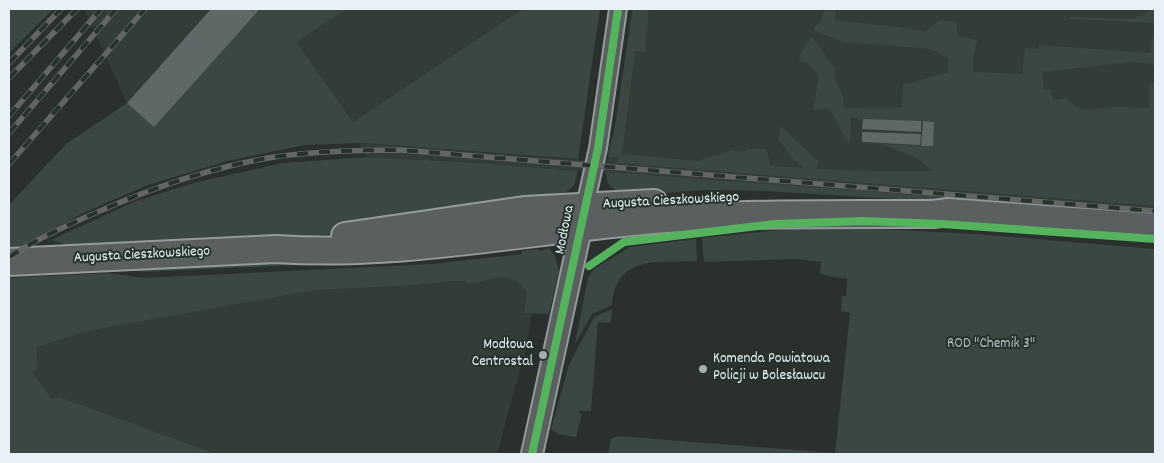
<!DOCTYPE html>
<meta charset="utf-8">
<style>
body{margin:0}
#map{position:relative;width:1164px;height:463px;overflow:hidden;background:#29302d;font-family:Dekko,sans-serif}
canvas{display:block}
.frame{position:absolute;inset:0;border:10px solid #e8f1f8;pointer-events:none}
</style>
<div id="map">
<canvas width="1164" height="463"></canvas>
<div class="frame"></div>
</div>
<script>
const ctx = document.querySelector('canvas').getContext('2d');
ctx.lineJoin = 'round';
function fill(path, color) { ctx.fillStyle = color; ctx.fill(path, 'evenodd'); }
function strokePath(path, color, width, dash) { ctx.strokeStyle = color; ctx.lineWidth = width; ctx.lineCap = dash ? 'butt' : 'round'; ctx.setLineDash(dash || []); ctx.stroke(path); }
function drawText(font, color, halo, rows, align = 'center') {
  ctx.font = font + ' Dekko,sans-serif'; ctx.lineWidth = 4; ctx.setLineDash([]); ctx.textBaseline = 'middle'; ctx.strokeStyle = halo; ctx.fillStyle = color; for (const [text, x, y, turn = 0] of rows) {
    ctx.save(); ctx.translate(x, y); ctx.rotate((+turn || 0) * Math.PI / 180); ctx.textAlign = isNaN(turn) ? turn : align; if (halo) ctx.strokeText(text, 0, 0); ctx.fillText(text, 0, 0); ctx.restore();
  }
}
const built = new Path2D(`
 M84,9H211L127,103Z
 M347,9H523L353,122L362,143L607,162L614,133L632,9H1155V219L606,175V172L514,167L464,162L367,157L295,42Z
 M489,274L538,281L526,348L497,454H215L52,399L9,343L327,283L466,277Z`);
const green = new Path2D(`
 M9,9H53L9,53Z
 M260,9H347L296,42L353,122L523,9H600L578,159L363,143L305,145L227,161L148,185L81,214L13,252H9V205L66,144L127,103L154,126Z
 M633,9H649L645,52L635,51L622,154L697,161L732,150L742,152L748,149H765L768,153L770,166L804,168L794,160L783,145L778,141L780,126L819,162L816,169L876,171H932L919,159L882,144L933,146L934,122L851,118L850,143C838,133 837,114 827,108L813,111L819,76L808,64L799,61L800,55L811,36L835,68L836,81L843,96L844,108L902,107L903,85L948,72V58L931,49L843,42L813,30L820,21L826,9H836L835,19L842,21L900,27L925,31L940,20L956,22L958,36L977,40L973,59V72L1022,74L1025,48L1039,49V45L1150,53L1152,37H1155V67L1152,64L1132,62L1042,72L1044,90L1051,89L1053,100L1067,98C1079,116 1095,108 1114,107C1125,106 1138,108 1149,108C1149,98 1145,85 1155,81V206L616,163L619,158L608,157L611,141L614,133Z
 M1150,9H1155V23L1069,19L1070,17L1131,19L1144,15Z
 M367,157L464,162L578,171L574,186L562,195L352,231L301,238L84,250L51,240L136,201L197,182L283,163Z
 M606,172L1105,209L1155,215L765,191L706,190L625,196L624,191H617L608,184Z
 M859,228L977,234L1155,249V454H608L611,439L617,436L835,453L850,313L841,311L842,296H846L847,279L820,274L821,262L797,259L704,262L702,238L789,229Z
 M696,239L697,261C659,263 616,254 612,305L592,314L575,344L588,278L594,269L630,247Z
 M549,248L555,256L559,271L549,314L524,313L527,292C512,269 492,279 469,284L465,281H452L413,285L316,290L91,330L36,347L38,368L32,372L52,399L59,397L216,454H9V278L108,273L143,278L432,264L522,254V251L538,249L541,251Z
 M468,254L428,259L143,272L112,266Z
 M612,309L611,323L598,322L591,411H579V413L582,414L576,437L558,434L551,429L569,365L594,317Z`);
const water = new Path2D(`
 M211,9H260L154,127L127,103Z
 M863,119L921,121V132L862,129Z
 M923,121L934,122L933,146H921Z
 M862,132L921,134L920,145L862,142Z`);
const minor = new Path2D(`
 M585,206L598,148L618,9`);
const tertiary = new Path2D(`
 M532,454L584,215`);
const primary = new Path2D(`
 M345,236L524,210L654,203
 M9,262L276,249C392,257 508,234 623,223C726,212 830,214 933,214L949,212L1155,227`);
const rail = new Path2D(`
 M9,63L61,9
 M9,78L77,9
 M9,116L101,9
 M9,133L116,9
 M9,164L145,9
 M9,257C35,240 65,226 93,214C151,188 212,167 274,157C316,151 358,150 400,150L1155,211`);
const cycleway = new Path2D(`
 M589,266L624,242L775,224L863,221L942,224L1155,239
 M532,454L598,148L618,9`);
const markers = [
 [543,355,5,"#a5adb1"],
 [703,369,5,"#a5adb1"]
];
const streetNames = [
 ["Augusta Cieszkowskiego",671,202,-3],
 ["Modłowa",566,230,-79],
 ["Augusta Cieszkowskiego",142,256,-3]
];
const parkNames = [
 ["ROD \"Chemik 3\"",991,345]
];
const poiNames = [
 ["Modłowa",533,346],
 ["Centrostal",533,363],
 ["Komenda Powiatowa",713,360,"left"],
 ["Policji w Bolesławcu",713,377,"left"]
];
fill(built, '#323d38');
fill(green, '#3b4743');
fill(water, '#5e6967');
strokePath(minor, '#959a9a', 20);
strokePath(tertiary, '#959a9a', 24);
strokePath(primary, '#959a9a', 30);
strokePath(minor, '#5a6060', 16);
strokePath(tertiary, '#5a6060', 20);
strokePath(primary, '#5a6060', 26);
strokePath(rail, '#626665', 5.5);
strokePath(rail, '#26332d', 4, [11]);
strokePath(cycleway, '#56b35d', 8);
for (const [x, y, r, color] of markers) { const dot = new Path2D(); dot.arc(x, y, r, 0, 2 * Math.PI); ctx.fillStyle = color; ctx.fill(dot); strokePath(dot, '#26332d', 2); }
drawText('15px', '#e8f1f8', '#26332d', streetNames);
drawText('15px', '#b5bfc3', '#26332d', parkNames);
drawText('15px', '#e8f1f8', '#26332d', poiNames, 'right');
</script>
